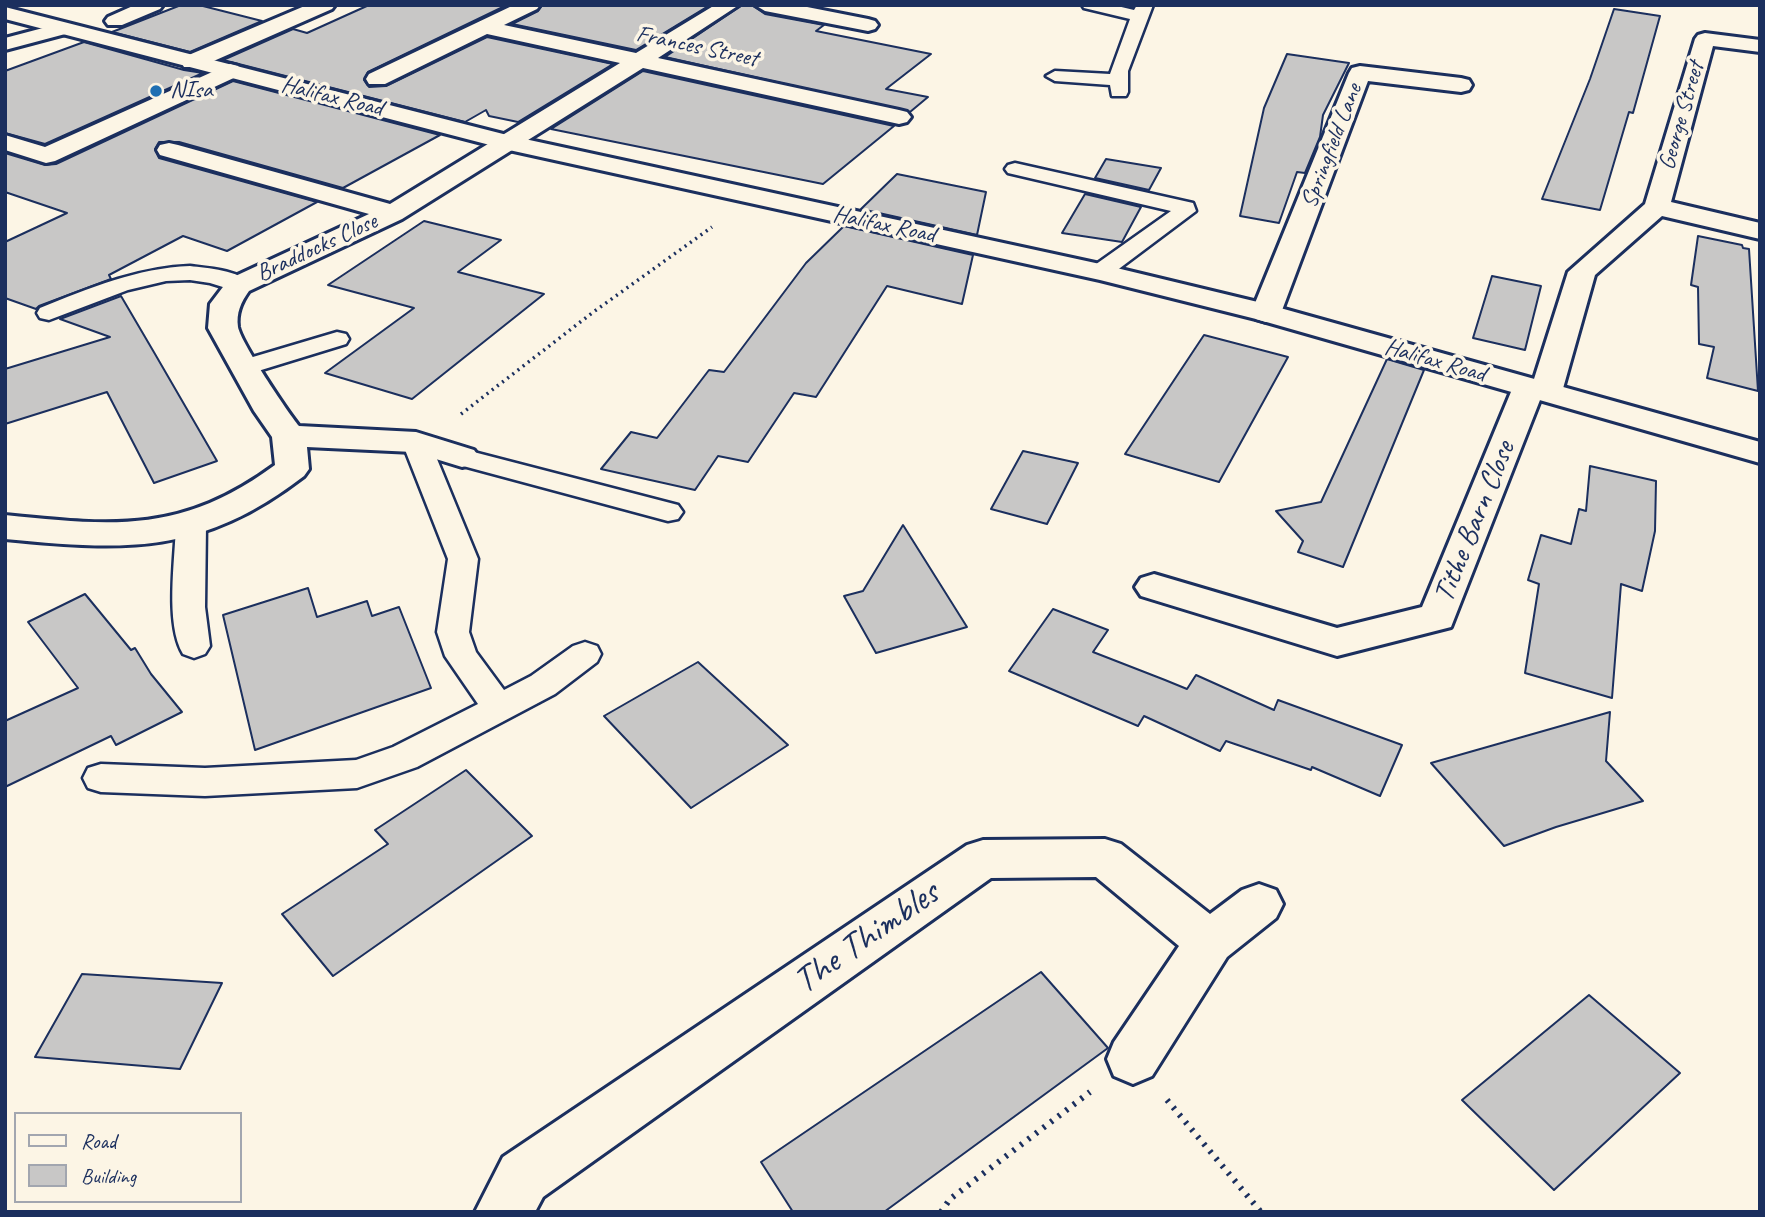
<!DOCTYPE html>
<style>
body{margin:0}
#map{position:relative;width:1765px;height:1217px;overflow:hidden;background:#fcf5e5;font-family:Caveat,sans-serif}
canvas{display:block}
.frame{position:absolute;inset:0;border:7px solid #1b2f5e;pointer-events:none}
.legend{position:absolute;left:14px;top:1112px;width:228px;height:91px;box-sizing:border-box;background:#fcf5e5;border:2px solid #a2a6af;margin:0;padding:9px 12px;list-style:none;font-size:21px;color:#1b2f5e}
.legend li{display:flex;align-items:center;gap:14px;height:35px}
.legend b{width:35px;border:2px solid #a2a6af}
</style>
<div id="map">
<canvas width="1765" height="1217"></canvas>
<div class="frame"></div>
<ul class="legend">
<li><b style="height:9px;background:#fcf5e5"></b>Road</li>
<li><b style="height:19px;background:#c8c7c6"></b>Building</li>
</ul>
</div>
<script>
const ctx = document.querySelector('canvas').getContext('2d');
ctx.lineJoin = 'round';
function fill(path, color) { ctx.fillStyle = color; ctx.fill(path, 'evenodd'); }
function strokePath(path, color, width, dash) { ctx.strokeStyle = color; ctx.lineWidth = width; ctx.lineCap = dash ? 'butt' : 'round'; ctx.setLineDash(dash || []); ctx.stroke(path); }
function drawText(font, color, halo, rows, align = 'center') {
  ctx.font = font + ' Caveat,sans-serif'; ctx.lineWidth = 7; ctx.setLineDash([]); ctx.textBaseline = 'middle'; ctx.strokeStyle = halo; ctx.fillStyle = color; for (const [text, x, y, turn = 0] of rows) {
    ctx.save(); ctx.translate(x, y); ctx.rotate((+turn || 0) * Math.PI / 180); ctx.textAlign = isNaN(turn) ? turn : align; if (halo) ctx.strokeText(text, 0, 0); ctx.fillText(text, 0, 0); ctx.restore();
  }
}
const building = new Path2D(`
 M181,5H199L262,21L190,52L112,32Z
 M369,5H507L368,72L364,80L369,87L386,86L487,37L613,64L518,122L489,116L486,110L465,122L223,60L293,29L307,33Z
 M542,5H710L636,50L512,24L538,11Z
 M742,5H752L765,14L824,25L816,31L931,54L886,89L928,97L910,112L665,57Z
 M1614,9L1660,16L1633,113L1629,112L1600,210L1542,199L1590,79Z
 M84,42L184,70L203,73L45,144L5,133V71Z
 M1287,54L1349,63L1323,115L1320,137L1305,173L1297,172L1279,223L1240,216L1264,108Z
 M643,71L894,126L823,184L551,129Z
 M233,81L440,135L343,188L179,142H159L155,149L159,158L317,202L227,251L183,236L109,275L111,279L39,306L36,309L5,298V242L67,213L5,192V153L45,165L56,164Z
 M1106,159L1161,168L1149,190L1095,178Z
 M897,174L986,192L977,235L861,209Z
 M1085,194L1141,207L1122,242L1062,233Z
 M424,221L501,240L458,272L544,294L412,399L325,373L414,308L328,285Z
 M844,226L973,255L962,304L887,286L816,397L794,393L748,462L718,456L695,490L601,469L631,432L657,438L709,370L724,372L806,263Z
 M1698,236L1742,245L1743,248L1749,249L1758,391L1707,378L1714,347L1699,344L1698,287L1691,285Z
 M1492,276L1541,286L1525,350L1473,338Z
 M121,296L155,354L217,461L154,483L107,392L5,424V369L110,337L60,319Z
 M1204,335L1288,357L1219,482L1125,454Z
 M1387,359L1424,370L1343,567L1298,552L1303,541L1276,511L1321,502Z
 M1023,451L1078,463L1047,524L991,509Z
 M1590,466L1656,481L1655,531L1642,591L1621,584L1612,698L1525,673L1539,584L1528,580L1541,535L1571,544L1579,509L1586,511Z
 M903,525L967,627L876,653L844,596L863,591Z
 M308,588L317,617L367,601L372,616L399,607L431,688L255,750L223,615Z
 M85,594L131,650L135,648L151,674L182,712L116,745L111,736L5,787V721L78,688L28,622Z
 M1053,609L1108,630L1093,652L1165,680L1187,689L1196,675L1274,710L1278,700L1402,745L1380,796L1312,767L1311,770L1226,741L1220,751L1144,716L1138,726L1009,671Z
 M698,662L788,745L691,808L604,716Z
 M1610,712L1606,761L1643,801L1556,827L1504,846L1431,763Z
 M466,770L532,836L333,976L282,914L388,844L375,830Z
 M1041,972L1108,1048L884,1212H793L761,1162Z
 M82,974L222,983L180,1069L35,1057Z
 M1589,995L1680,1073L1554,1190L1462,1100Z`);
const pathFar1 = new Path2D(`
 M461,414L592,313L712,227`);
const path = new Path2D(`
 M1167,1100L1261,1212
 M941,1212L950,1199L1090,1092`);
const lane = new Path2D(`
 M1082,5H1113L1134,10L1137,5H1153L1128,71V92L1126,96H1112L1110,85L1055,81L1046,76L1055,71L1110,74L1130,19L1084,8Z
 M1015,163L1193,203L1196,211L1108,277H1092L1088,272L1092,267L1171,211L1008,173L1005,169L1008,165Z
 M190,266C207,268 240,270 251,285L247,290L239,292L210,283L190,280L166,281L128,290L49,320L40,318L37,313L40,308C90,288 137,268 190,266Z
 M337,332L346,334L349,339L346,344L245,375L236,372L232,367L236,362Z
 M416,434L426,436L430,442L478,559L469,632L476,652L504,690L531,676L573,646L585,642L597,646L601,654L597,662L555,694L417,767L357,788L205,796L101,792L88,788L83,778L88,768L101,764L205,768L356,760L393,747L478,704L445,656L437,632L448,559L402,442L406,436Z
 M462,449L678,505L683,512L678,519L668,521L452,463L448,457L452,451Z
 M191,515L201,518L206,525L205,607L210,646L205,654L194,658L183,654C165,624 175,560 176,525L181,518Z`);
const street = new Path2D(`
 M135,5H163L160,9L122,25H108L105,21L108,17Z
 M307,5H335L332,9L200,67H184L181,62L184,57Z
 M514,5H540L537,9L504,25L636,53L715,5H739L658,58L899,110L907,112L911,117L907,122L899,124L643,68L402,219L249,291C241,302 236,313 238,327C241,343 287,411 299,426L416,432L474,450L479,457L474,464L462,467L413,452L307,447L309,469L304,476C201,555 128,551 5,539V515C114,526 181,534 275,465L272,437L254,411L208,328L210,304L229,279L369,214L160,155L157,150L160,145L169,143L178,145L390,204L620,63L487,34L385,84H369L366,79L369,74Z
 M755,5H797L868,19L875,21L878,25L875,29L868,31L765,11Z
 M1705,33L1760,40V52L1713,46L1671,202L1760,223V239L1662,216L1595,275L1562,392L1557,399L1540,400L1451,627L1337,656L1141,596L1135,587L1141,578L1154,574L1337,628L1422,607L1513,387L1518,380L1534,379L1568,272L1645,204L1695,39L1698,35Z
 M230,64L238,66L241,71L238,76L55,161L46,163L5,150V135L45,147Z
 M1360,66L1461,78L1469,80L1472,85L1469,90L1461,92L1368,81L1281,313L1276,319L1266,322L1256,319L1251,313L1349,73L1352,68Z
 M1105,839L1121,844L1210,914L1242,890L1259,884L1276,890L1283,904L1276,918L1227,957L1152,1076L1133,1084L1114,1076L1107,1059L1114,1042L1179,946L1096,877L991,878L543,1197L535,1212H475L503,1157L967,845L983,840Z`);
const secondary = new Path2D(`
 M62,23L69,25L72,29L69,33L5,50V38Z`);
const highway = new Path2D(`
 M5,7L511,136L1100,264L1266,304L1760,442V463L1256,319L1100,280L509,150L5,19Z`);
const markers = [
 [156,91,7,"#1f6fb2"]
];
const farStreetnames = [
 ["Frances Street",697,47,12],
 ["Halifax Road",332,97,14],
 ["George Street",1682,116,-74],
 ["Springfield Lane",1332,146,-69],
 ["Halifax Road",884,225,12],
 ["Braddocks Close",317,248,-25],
 ["Halifax Road",1435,361,16]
];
const farPoinames = [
 ["NIsa",170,91]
];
const streetNames = [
 ["Tithe Barn Close",1475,522,-68]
];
const nearStreetnames = [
 ["The Thimbles",867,938,-35]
];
fill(building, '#c8c7c6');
strokePath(building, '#1b2f5e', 2);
strokePath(lane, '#1b2f5e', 5);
strokePath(street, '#1b2f5e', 6);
strokePath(secondary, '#1b2f5e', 6);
strokePath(highway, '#1b2f5e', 6);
strokePath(pathFar1, '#1b2f5e', 3.5, [2, 4.5]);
strokePath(path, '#1b2f5e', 6, [2.5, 7]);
fill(lane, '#fcf5e5');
fill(street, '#fcf5e5');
fill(secondary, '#fcf5e5');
fill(highway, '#fcf5e5');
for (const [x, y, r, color] of markers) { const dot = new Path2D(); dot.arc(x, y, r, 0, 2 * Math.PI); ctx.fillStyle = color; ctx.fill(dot); strokePath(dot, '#fcf5e5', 2.5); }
drawText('24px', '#1b2f5e', '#fcf5e5', farStreetnames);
drawText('24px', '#1b2f5e', '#fcf5e5', farPoinames, 'left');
drawText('30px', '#1b2f5e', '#fcf5e5', streetNames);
drawText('37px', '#1b2f5e', '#fcf5e5', nearStreetnames);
</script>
